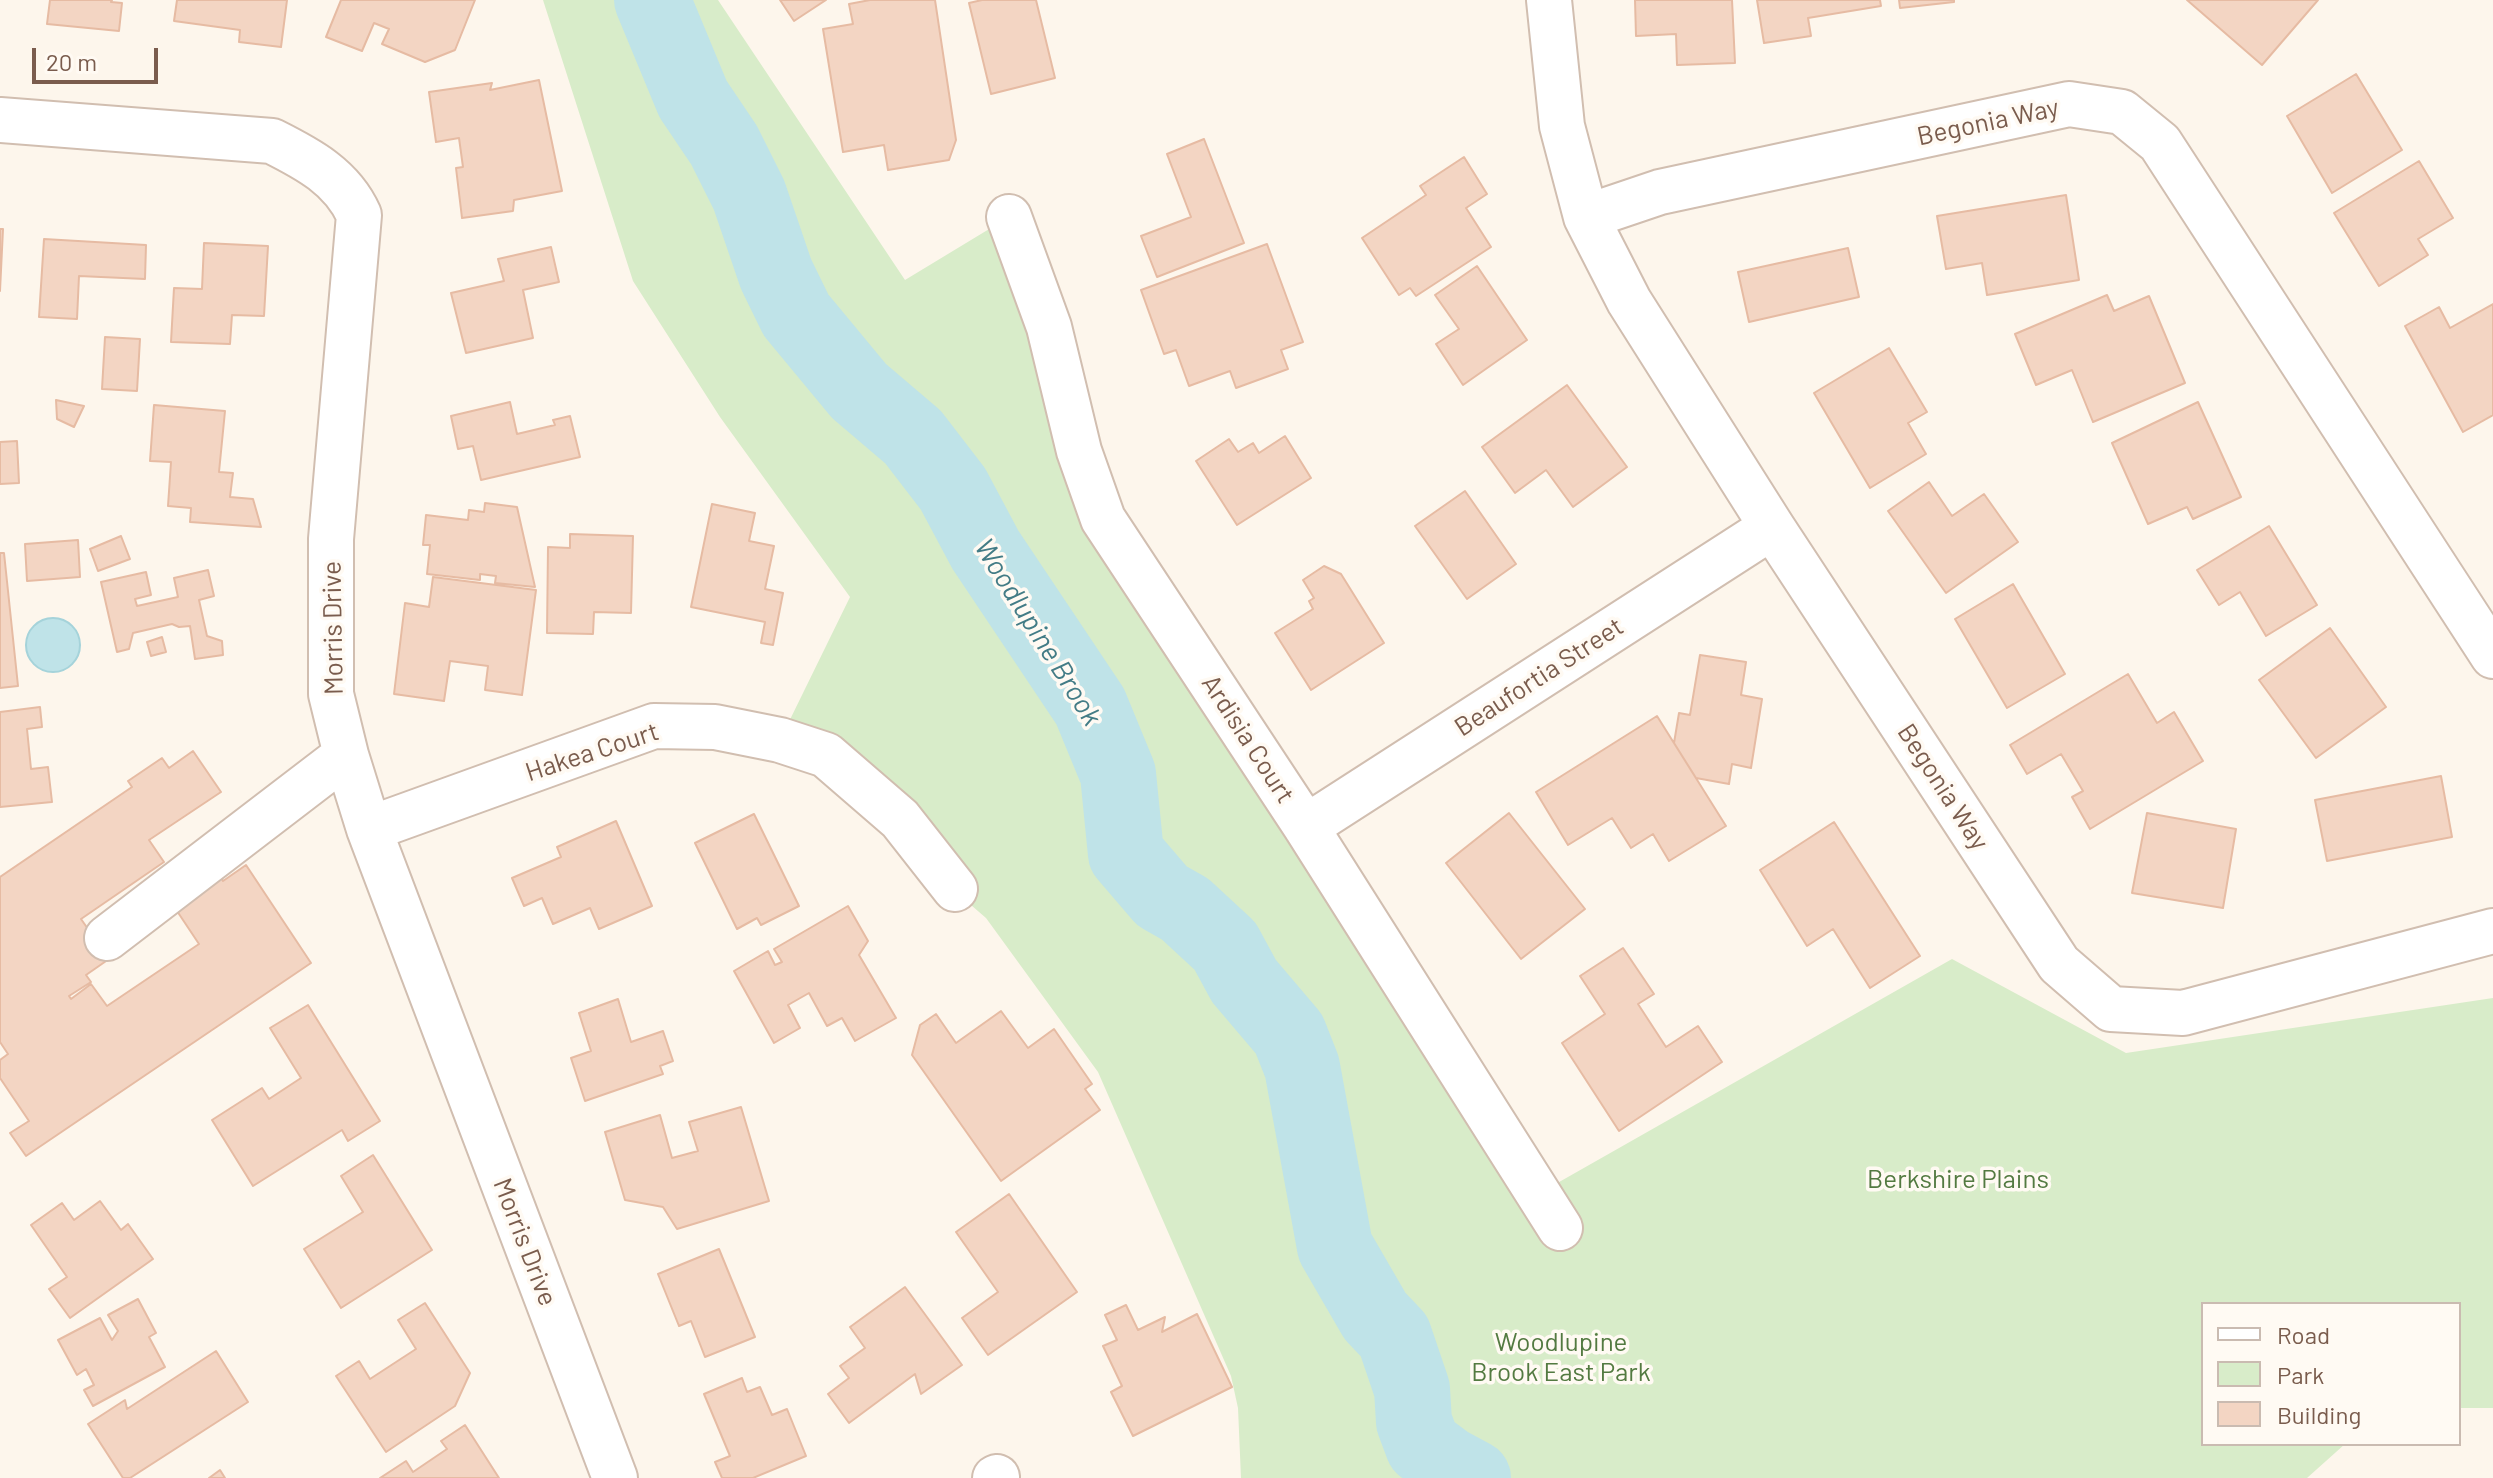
<!DOCTYPE html>
<style>
body{margin:0}
#map{position:relative;width:2493px;height:1478px;overflow:hidden;background:#fdf6ec;font-family:Barlow,sans-serif}
canvas{display:block}
.legend{position:absolute;left:2201px;top:1302px;width:260px;height:144px;box-sizing:border-box;background:#fffaf3;border:2px solid #cabbb1;margin:0;padding:10px 14px;list-style:none;font-size:24px;color:#7a5c4d}
.legend li{display:flex;align-items:center;gap:16px;height:40px}
.legend b{width:40px;border:2px solid #cabbb1}
.scale{position:absolute;left:32px;top:48px;width:126px;height:36px;box-sizing:border-box;border:4px solid #7a5c4d;border-top:0;padding-left:10px;font-size:24px;line-height:28px;white-space:nowrap;color:#7a5c4d;-webkit-text-stroke:6px #fffaf3;paint-order:stroke}
</style>
<div id="map">
<canvas width="2493" height="1478"></canvas>
<ul class="legend">
<li><b style="height:10px;background:#fff"></b>Road</li>
<li><b style="height:22px;background:#d8ecc9"></b>Park</li>
<li><b style="height:22px;background:#f3d5c3"></b>Building</li>
</ul>
<div class="scale">20 m</div>
</div>
<script>
const ctx = document.querySelector('canvas').getContext('2d');
ctx.lineJoin = 'round';
function fill(path, color) { ctx.fillStyle = color; ctx.fill(path, 'evenodd'); }
function strokePath(path, color, width, dash) { ctx.strokeStyle = color; ctx.lineWidth = width; ctx.lineCap = dash ? 'butt' : 'round'; ctx.setLineDash(dash || []); ctx.stroke(path); }
function drawText(font, color, halo, rows, align = 'center') {
  ctx.font = font + ' Barlow,sans-serif'; ctx.lineWidth = 7; ctx.setLineDash([]); ctx.textBaseline = 'middle'; ctx.strokeStyle = halo; ctx.fillStyle = color; for (const [text, x, y, turn = 0] of rows) {
    ctx.save(); ctx.translate(x, y); ctx.rotate((+turn || 0) * Math.PI / 180); ctx.textAlign = isNaN(turn) ? turn : align; if (halo) ctx.strokeText(text, 0, 0); ctx.fillText(text, 0, 0); ctx.restore();
  }
}
const green = new Path2D(`
 M543,0H718L905,280L1009,217L1103,519L1538,1194L1952,959L2126,1053L2493,998V1408H2459V1304H2203V1444H2345L2307,1478H1241L1238,1408L1231,1376L1098,1072L986,918L780,740L850,597L720,417L633,281Z`);
const water = new Path2D(`
 M26 645a27 27 0 1 1 54 0a27 27 0 1 1-54 0Z`);
const river = new Path2D(`
 M652,0L693,99L724,145L749,195L776,274L796,315L859,391L913,437L953,489L985,549L1090,706L1118,774L1126,854L1162,896L1185,909L1225,946L1244,981L1289,1034L1302,1067L1335,1247L1375,1316L1394,1336L1412,1389L1414,1422L1423,1446L1447,1464L1473,1478`);
const building = new Path2D(`
 M50,0H112L111,2L122,3L119,31L47,24Z
 M177,0H287L281,47L239,42L240,30L174,21Z
 M341,0H475L455,50L425,62L382,44L389,29L374,23L362,51L326,37Z
 M780,0H826L794,21Z
 M870,0H935L956,140L949,160L888,170L884,145L843,152L823,29L853,24L849,4Z
 M982,0H1036L1055,78L991,94L969,3Z
 M1635,0H1732L1735,63L1677,65L1676,34L1636,36Z
 M1757,0H1880L1881,6L1808,18L1811,36L1764,43Z
 M1899,0H1954V2L1900,8Z
 M2187,0H2318L2262,65Z
 M2356,74L2402,150L2332,193L2287,116Z
 M539,80L562,191L514,200L513,211L462,218L456,168L463,167L459,138L436,142L429,92L492,83L490,90Z
 M1204,139L1244,243L1157,277L1141,236L1191,217L1167,154Z
 M1464,157L1487,194L1466,208L1491,247L1416,296L1410,288L1399,295L1362,238L1426,195L1420,186Z
 M2419,161L2453,218L2418,239L2428,255L2379,286L2334,213Z
 M2066,195L2079,280L1987,295L1982,263L1946,269L1937,216Z
 M0,229H3L0,291Z
 M44,239L146,245L145,279L79,276L77,319L39,317Z
 M204,243L268,246L264,316L232,315L230,344L171,342L174,288L202,289Z
 M1267,244L1303,342L1281,350L1288,369L1236,388L1230,371L1189,386L1176,350L1164,354L1141,290Z
 M551,247L559,282L523,290L533,338L466,353L451,293L504,281L498,259Z
 M1848,248L1859,297L1749,322L1738,272Z
 M1477,266L1527,340L1463,385L1436,344L1459,329L1435,295Z
 M2107,295L2114,311L2149,296L2185,383L2093,422L2072,370L2036,385L2015,334Z
 M2493,304V415L2463,432L2405,326L2439,307L2450,328Z
 M105,337L140,339L137,391L102,389Z
 M1889,348L1927,412L1908,423L1926,454L1870,488L1814,393Z
 M1567,385L1627,467L1573,507L1546,470L1515,493L1482,447Z
 M56,400L84,406L74,427L57,419Z
 M510,402L517,434L555,425L553,420L570,416L580,457L481,480L473,446L458,449L451,416Z
 M2198,402L2241,497L2193,519L2187,507L2148,524L2112,443Z
 M154,405L225,411L219,472L233,473L230,497L253,499L261,527L190,522L191,508L168,506L171,462L150,461Z
 M1285,436L1311,478L1237,525L1196,461L1229,439L1238,452L1253,443L1259,453Z
 M17,441L19,483L0,484V442Z
 M1929,482L1952,516L1984,494L2018,542L1946,593L1888,511Z
 M1465,491L1516,564L1467,599L1415,526Z
 M485,503L517,507L535,587L495,583L496,576L480,574V580L427,574L430,545H423L426,515L468,520L469,510L484,512Z
 M712,504L755,513L749,541L774,546L765,589L783,593L773,645L761,643L765,622L691,607Z
 M2269,526L2317,605L2266,636L2240,592L2219,605L2197,570Z
 M570,534L633,536L631,613L594,612L593,634L547,633L548,547L570,548Z
 M121,536L130,559L98,571L90,549Z
 M78,540L80,577L27,581L25,544Z
 M0,553H4L18,686L0,688Z
 M1324,566L1341,574L1384,643L1311,690L1275,633L1313,609L1309,601L1314,598L1303,580Z
 M208,570L214,596L199,600L207,636L222,641L223,655L195,659L190,626L179,627L172,624L133,633L129,649L117,652L101,582L146,572L151,595L135,599L137,606L178,597L174,578Z
 M433,577L536,590L522,695L485,690L488,666L450,661L444,701L394,694L405,603L429,607Z
 M2013,584L2065,674L2007,708L1955,619Z
 M2330,628L2386,707L2316,758L2259,680Z
 M162,637L166,652L151,656L147,642Z
 M1700,655L1746,662L1741,695L1762,699L1751,768L1732,764L1729,784L1696,778L1674,743L1679,713L1690,715Z
 M2128,674L2157,723L2174,712L2203,761L2090,829L2072,797L2083,791L2061,754L2027,774L2010,745Z
 M40,707L42,727L27,729L31,769L48,767L52,802L0,807V712Z
 M1657,716L1726,826L1669,861L1653,834L1631,848L1612,818L1568,845L1536,792Z
 M193,751L221,792L149,840L164,862L81,919L109,959L86,975L91,982L69,996L71,999L91,984L107,1006L199,944L171,902L217,871L223,881L246,865L311,963L26,1156L10,1133L29,1121L0,1078V1060L8,1054L0,1042V877L132,787L128,781L162,758L169,768Z
 M2441,776L2452,837L2327,861L2315,800Z
 M1509,813L1585,909L1521,959L1446,863Z
 M2147,813L2236,829L2223,908L2132,893Z
 M754,814L799,906L761,925L757,918L737,929L695,843Z
 M616,821L652,906L599,929L590,908L553,924L542,898L524,906L512,878L561,857L557,847Z
 M1834,822L1920,956L1870,988L1833,929L1807,946L1760,870Z
 M848,906L868,941L859,955L896,1018L855,1041L842,1018L827,1026L809,993L788,1005L800,1028L774,1043L734,971L768,951L775,965L782,962L774,949Z
 M1623,948L1654,994L1638,1004L1666,1047L1698,1026L1722,1062L1619,1131L1562,1043L1605,1014L1580,976Z
 M618,999L631,1042L663,1031L673,1061L660,1066L663,1074L585,1101L571,1058L591,1051L579,1013Z
 M308,1005L380,1121L348,1141L342,1130L253,1186L212,1120L262,1088L269,1099L301,1078L270,1028Z
 M1001,1011L1028,1048L1054,1029L1092,1084L1085,1089L1100,1110L1001,1181L912,1055L920,1025L936,1014L956,1043Z
 M741,1107L769,1201L677,1229L663,1207L625,1200L605,1132L660,1115L672,1158L698,1151L689,1122Z
 M373,1155L432,1250L341,1308L304,1249L363,1212L341,1176Z
 M1009,1194L1077,1292L988,1355L962,1318L998,1292L956,1232Z
 M100,1201L121,1230L128,1224L153,1259L70,1318L49,1289L67,1277L31,1225L62,1203L74,1220Z
 M719,1249L755,1337L705,1357L691,1321L679,1326L658,1274Z
 M905,1287L962,1365L921,1394L915,1374L849,1423L828,1394L849,1378L840,1366L865,1348L850,1327Z
 M138,1299L156,1333L149,1337L165,1367L93,1406L84,1390L94,1385L86,1369L77,1375L58,1340L100,1318L112,1340L118,1331L108,1315Z
 M425,1303L470,1373L455,1406L386,1452L336,1376L359,1361L370,1379L416,1349L398,1320Z
 M1126,1305L1138,1330L1165,1317L1162,1332L1197,1314L1232,1387L1133,1436L1111,1392L1122,1386L1103,1346L1117,1340L1105,1315Z
 M216,1351L248,1402L130,1478H123L88,1424L125,1400L127,1409Z
 M742,1378L747,1392L760,1387L772,1415L787,1409L806,1456L753,1478H722L715,1462L730,1456L704,1394Z
 M465,1425L499,1478H380L406,1461L413,1472L447,1449L441,1441Z
 M220,1470L225,1478H209Z`);
const minor = new Path2D(`
 M1549,0L1562,126L1586,217L1629,301L1772,527L2059,964L2111,1009L2183,1013L2493,931
 M0,120L272,141C308,159 342,177 359,215L331,539V694L346,755L369,829L615,1478
 M1009,217L1049,327L1079,451L1103,519L1306,827L1560,1228
 M1586,217L1660,192L2069,104L2122,112L2160,143L2493,656
 M1306,827L1772,527
 M369,829L654,726L715,727L780,740L826,755L900,819L955,889
 M107,938L346,755
 M995,1478L997,1477`);
const streetNames = [
 ["Begonia Way",1988,122,-12],
 ["Morris Drive",333,628,-91],
 ["Beaufortia Street",1539,677,-33],
 ["Ardisia Court",1248,739,57],
 ["Hakea Court",592,752,-18],
 ["Begonia Way",1943,787,57],
 ["Morris Drive",525,1242,69]
];
const parkNames = [
 ["Berkshire Plains",1958,1179],
 ["Woodlupine",1561,1342],
 ["Brook East Park",1561,1372]
];
const waterNames = [
 ["Woodlupine Brook",1038,632,58]
];
fill(green, '#d8ecc9');
fill(water, '#bfe3e8');
strokePath(water, '#a5d3da', 2);
strokePath(river, '#bfe3e8', 76);
fill(building, '#f3d5c3');
strokePath(building, '#e6bba3', 2);
strokePath(minor, '#d1beb0', 48);
strokePath(minor, '#fff', 44);
drawText('26px', '#7a5c4d', '#fffaf3', streetNames);
drawText('26px', '#537a41', '#fffaf3', parkNames);
drawText('italic 28px', '#437c86', '#fffaf3', waterNames);
</script>
